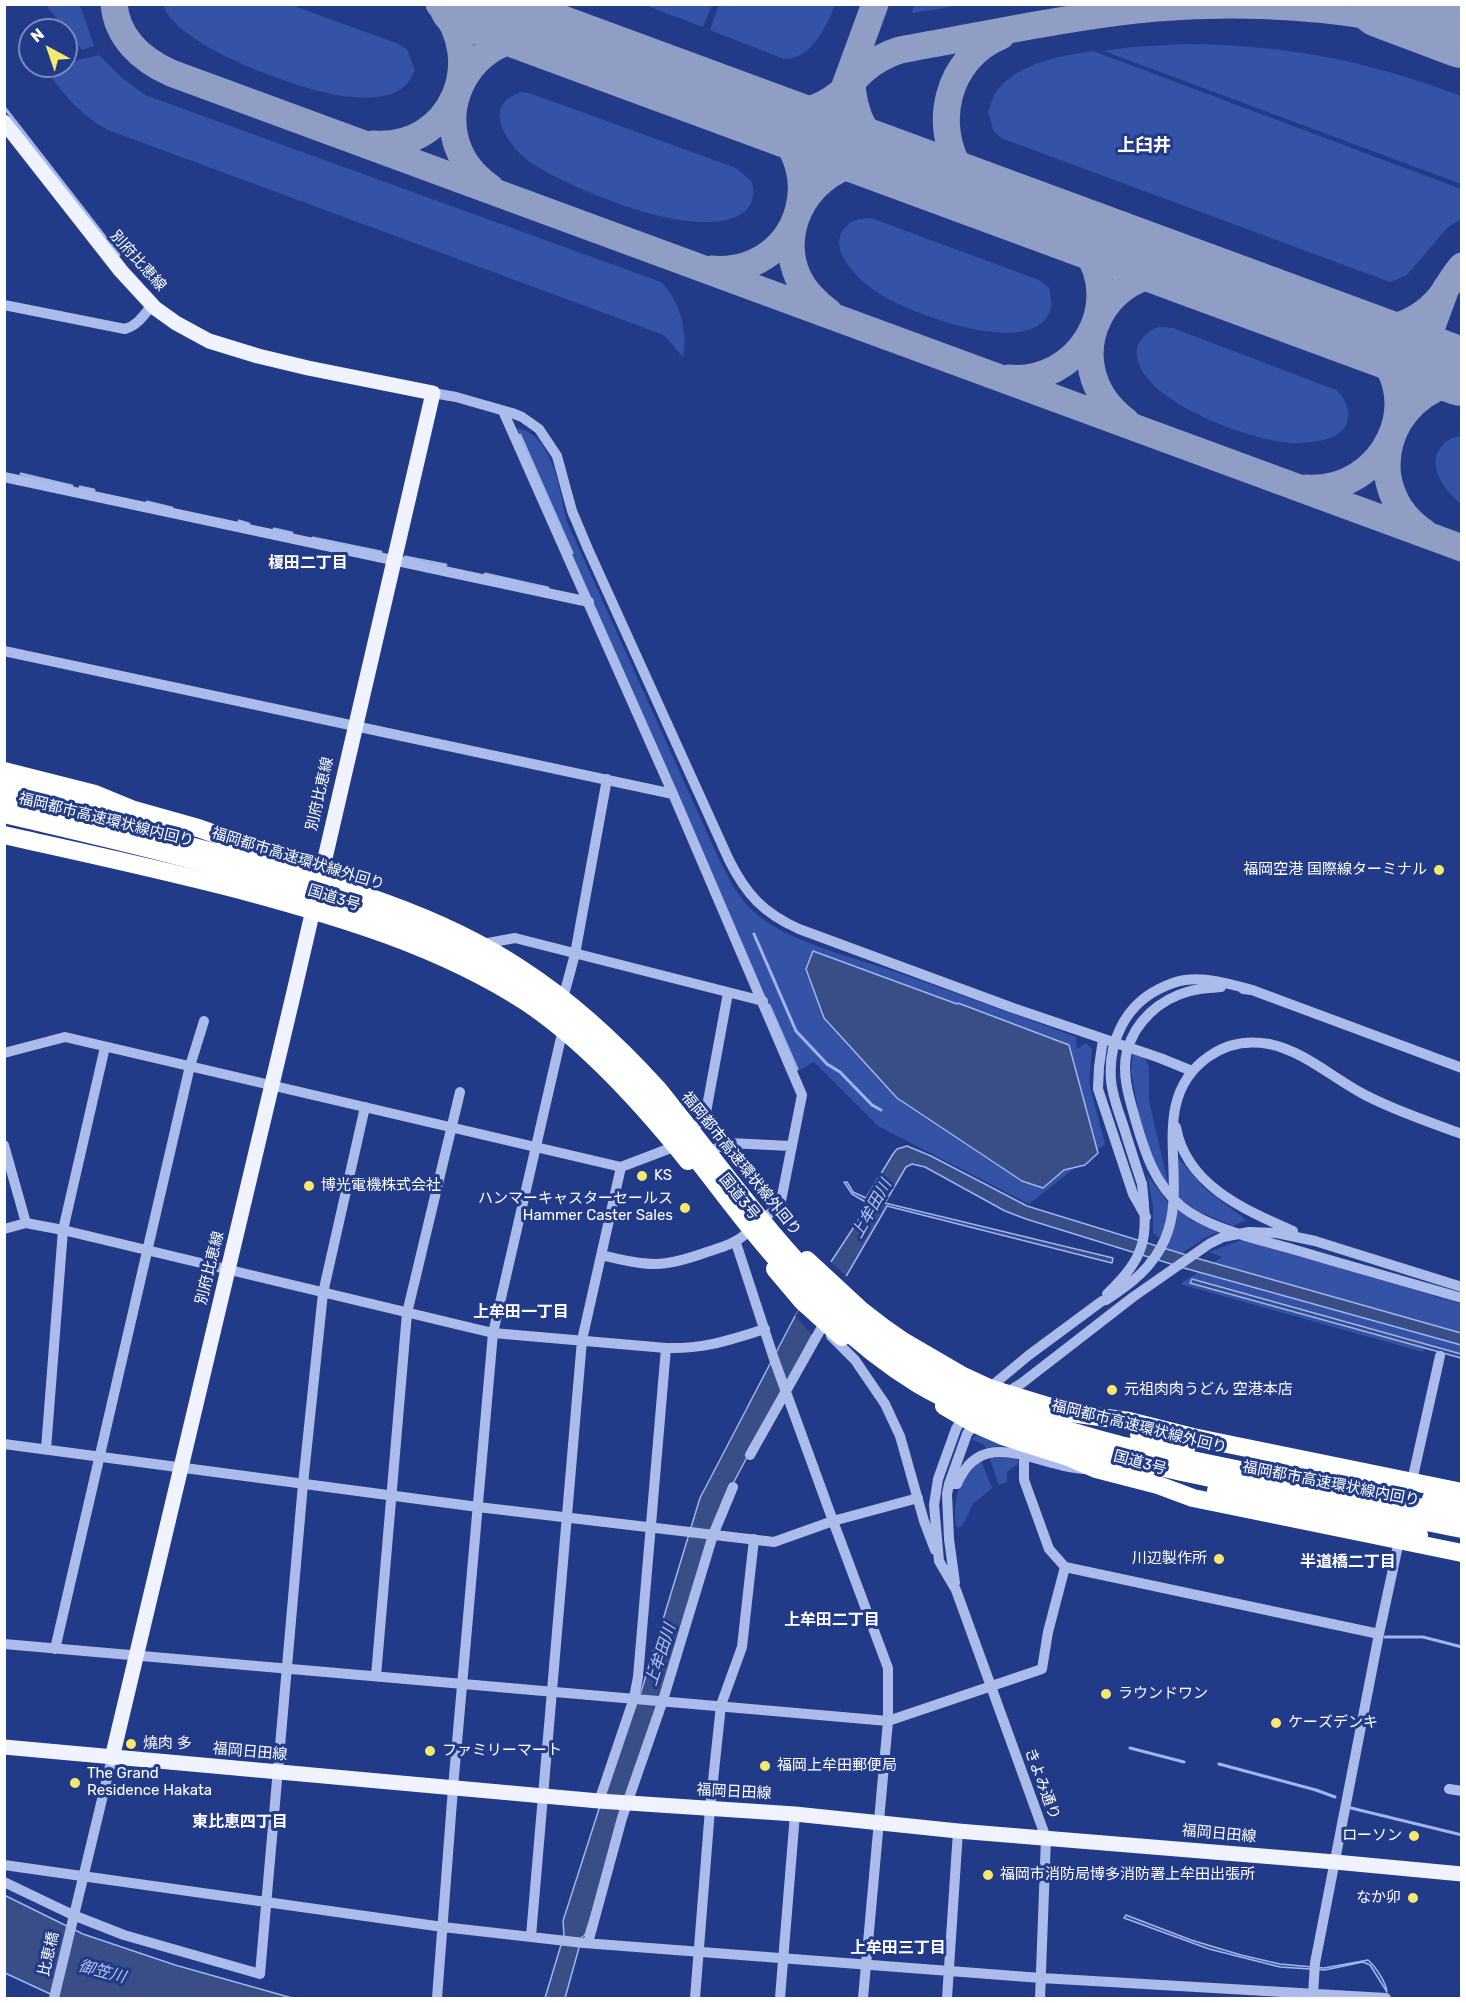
<!DOCTYPE html>
<meta charset="utf-8">
<style>
body{margin:0}
#map{position:relative;width:1466px;height:2003px;overflow:hidden;background:#213b88;font-family:Rubik,sans-serif}
canvas{display:block}
.frame{position:absolute;inset:0;border:6px solid #fff;pointer-events:none}
.north{position:absolute;left:18px;top:18px;width:60px;height:60px;box-sizing:border-box;background:#213b88;border:2px solid #7a89b8;border-radius:50%;rotate:320deg;font-size:16px;font-weight:700;line-height:24px;text-align:center;color:#fff}
.north::after{content:'';display:block;margin:auto;width:21px;height:27px;background:#f7e96d;clip-path:polygon(50% 0,100% 100%,50% 72%,0 100%)}
</style>
<div id="map">
<canvas width="1466" height="2003"></canvas>
<div class="frame"></div>
<div class="north">N</div>
</div>
<script>
const ctx = document.querySelector('canvas').getContext('2d');
ctx.lineJoin = 'round';
function fill(path, color) { ctx.fillStyle = color; ctx.fill(path, 'evenodd'); }
function strokePath(path, color, width, dash) { ctx.strokeStyle = color; ctx.lineWidth = width; ctx.lineCap = dash ? 'butt' : 'round'; ctx.setLineDash(dash || []); ctx.stroke(path); }
function drawText(font, color, halo, rows, align = 'center') {
  ctx.font = font + ' Rubik,"Noto Sans JP",sans-serif'; ctx.lineWidth = 6; ctx.setLineDash([]); ctx.textBaseline = 'middle'; ctx.strokeStyle = halo; ctx.fillStyle = color; for (const [text, x, y, turn = 0] of rows) {
    ctx.save(); ctx.translate(x, y); ctx.rotate((+turn || 0) * Math.PI / 180); ctx.textAlign = isNaN(turn) ? turn : align; if (halo) ctx.strokeText(text, 0, 0); ctx.fillText(text, 0, 0); ctx.restore();
  }
}
const green = new Path2D(`
 M46,5H80L94,46L82,50Z
 M163,5H291L396,43L407,49L415,70C410,81 405,88 394,93C379,99 359,98 343,96C302,91 176,46 163,5Z
 M645,5H712L703,27Z
 M719,5V4L835,5C826,27 812,59 784,59L710,30Z
 M914,5V4L961,5L912,13Z
 M1185,44C1288,45 1365,60 1461,96V184L1104,51L1132,47Z
 M1093,51L1461,189V219L1447,228L1407,275L1390,282L1001,138L994,131L988,113C990,105 993,95 999,88C1022,62 1061,56 1093,51Z
 M99,55L123,79L145,95L661,282C680,302 688,329 683,357L664,335L108,130C84,117 68,100 52,78C55,70 57,66 66,66V63Z
 M522,92L532,94L736,168L752,182C755,195 753,207 741,214C696,242 574,190 533,164C509,148 478,105 522,92Z
 M871,218L1039,280L1049,288C1050,295 1053,304 1050,311C1031,361 906,312 877,292C860,281 828,252 843,230C850,220 858,219 871,218Z
 M1159,327L1173,328L1336,390C1350,402 1355,425 1335,436C1325,441 1307,443 1295,443C1255,443 1143,402 1137,357C1135,342 1146,331 1159,327Z
 M515,428C553,432 560,492 567,522L717,855C727,875 737,897 754,912C785,941 855,958 896,972C956,993 1016,1015 1076,1037L1077,1049L1086,1043L1092,1049L1089,1083L1105,1144L1029,1204L878,1126L814,1062L796,1072Z
 M1461,436H1462L1461,504C1445,491 1426,466 1441,447C1447,440 1452,437 1461,436Z
 M1133,1053L1140,1055L1146,1060L1149,1067V1101L1169,1187L1152,1162L1143,1135L1131,1072Z
 M1176,1155L1203,1187L1246,1220L1233,1226L1198,1211L1176,1196Z
 M1147,1175L1170,1205L1162,1236L1159,1238L1153,1233V1206Z
 M1177,1210L1191,1220L1218,1232L1205,1238L1182,1253L1165,1248Z
 M1244,1239L1461,1304V1359L1424,1348L1423,1352L1180,1284L1222,1257L1209,1252Z
 M977,1435L1000,1444V1446L986,1448L984,1445L972,1439Z
 M989,1457L1015,1458L1018,1461V1464L1007,1472V1482L999,1485Z
 M981,1460L992,1488L973,1504L962,1526L957,1528C953,1514 955,1490 965,1477C969,1471 976,1465 981,1460Z`);
const water = new Path2D(`
 M813,951L957,1004L958,1003L1069,1045L1098,1153L1085,1165L1064,1170L1043,1188L1022,1181L897,1098L824,1018L806,969Z
 M907,1146L931,1156L1027,1206L1196,1258L1461,1333V1345L1184,1268L1026,1219L1005,1211L925,1167L912,1164L906,1167L885,1203L1113,1258L1112,1263L887,1206L812,1335L728,1493L585,1935L582,1937L565,1998H545L564,1935L563,1921L607,1784L633,1707L641,1692L700,1498L794,1318L869,1204L852,1194L844,1182H847L853,1192L866,1198L893,1154L897,1149Z
 M1192,1279L1461,1354V1358L1190,1283Z
 M4,1895L83,1934L175,1965L292,1998H59L5,1973Z
 M1126,1915L1191,1940L1241,1955L1280,1964L1324,1968L1368,1960C1376,1967 1386,1982 1387,1992L1370,1965L1363,1962L1325,1970L1280,1967L1209,1949L1124,1918Z`);
const pier = new Path2D(`
 M830,1261L847,1277L812,1335L795,1316Z`);
const stream = new Path2D(`
 M4,107L119,255
 M520,435L572,553
 M21,474L72,486
 M80,487L94,490
 M147,502L172,508
 M239,521L249,524
 M274,529L292,533
 M313,538L381,552
 M405,557L446,565
 M485,574L548,588
 M754,934L796,1031L827,1064L840,1072L872,1105L881,1110
 M769,1005L797,1069
 M1385,1637H1423L1462,1647
 M1130,1748L1184,1762
 M1219,1764L1316,1790L1335,1797
 M1351,1808L1462,1835`);
const taxiway = new Path2D(`
 M114,4C117,38 142,60 171,73L1462,548
 M852,75C851,114 867,144 900,165
 M838,105C851,78 871,59 900,50C985,35 1070,16 1156,8C1258,0 1362,8 1462,36
 M760,114C793,118 822,111 847,87
 M373,144C451,150 489,61 439,4
 M490,187C413,134 466,19 556,39
 M805,195L875,4
 M998,202C985,193 971,185 962,172C931,126 947,58 1001,36
 M711,269C806,277 838,151 748,110
 M829,312C817,303 805,292 798,277C775,226 813,166 869,161C879,160 890,164 901,166
 M1346,329C1380,335 1413,327 1437,301C1447,290 1452,276 1462,266
 M1008,378C1077,385 1126,307 1085,249C1075,236 1062,227 1049,220
 M1400,414L1446,288
 M1126,421C1050,364 1105,254 1196,275
 M1306,488C1384,494 1431,397 1370,345C1362,338 1353,333 1343,329
 M1424,532C1359,488 1385,392 1462,381`);
const runway = new Path2D(`
 M463,4L1462,372
 M1382,4L1462,34`);
const minor = new Path2D(`
 M4,305L125,329C138,325 144,315 152,305
 M433,393L456,397L512,413L522,417L539,429L557,456L572,511L588,549L729,860C746,894 763,913 799,929L1013,1008L1160,1058L1192,1071
 M503,411L673,794L802,1095L780,1206L768,1215
 M4,477L589,602
 M4,651L673,794
 M488,943L515,938L763,1001
 M1243,989L1252,990L1462,1068
 M565,991L575,954L607,779
 M1103,1039L1099,1067L1098,1089L1133,1194L1146,1217
 M4,1053L65,1037L621,1167
 M697,1125L706,1112L728,993
 M1176,1127C1186,1185 1245,1210 1293,1231
 M4,1145L26,1223
 M715,1149L729,1143L791,1146
 M4,1229L26,1223L63,1230L493,1333L666,1348C705,1349 729,1340 765,1329
 M736,1243L774,1359L833,1521L888,1668V1721L863,1998
 M601,1255C649,1266 660,1269 707,1252C722,1247 734,1244 746,1234
 M1107,1294C1147,1255 1148,1239 1142,1184
 M831,1336L855,1360L885,1404L900,1436L924,1521L935,1550
 M988,1389L1029,1355L1102,1301L1106,1300C1131,1284 1153,1267 1165,1239C1191,1180 1145,1102 1208,1057C1226,1044 1247,1040 1269,1044C1304,1051 1334,1079 1365,1095C1396,1111 1429,1122 1462,1134
 M1006,1393L1022,1383L1133,1297L1209,1244L1223,1237L1249,1232L1277,1233L1315,1241L1462,1287
 M965,1413L956,1429L938,1479L934,1505L939,1561L956,1590L1046,1838L1040,1998
 M4,1444L478,1507L774,1542L833,1521L918,1498
 M46,1449L63,1230L105,1047
 M750,1455L822,1327
 M1024,1455V1480L1049,1549L1065,1567L1379,1634
 M1412,1481L1440,1356
 M949,1484H957C983,1422 1041,1469 1087,1469
 M955,1583L949,1539L947,1494L949,1484L967,1434L977,1420
 M4,1644L888,1721L1042,1669L1048,1632L1065,1567
 M55,1649L190,1066L204,1021
 M376,1676L407,1313L460,1092
 M1449,1789L1462,1791
 M599,1801L634,1698L638,1677L666,1348
 M4,1865L443,1927L584,1943L1041,1978L1386,1998
 M4,1882L73,1915L124,1935L260,1974L303,1484L323,1293L365,1107
 M531,1936L582,1340L621,1167L676,1146
 M588,1943L622,1818L663,1700L713,1535L733,1487
 M1313,1995L1315,1963L1379,1634L1399,1541
 M54,1998L112,1758
 M437,1998L453,1788L493,1333L563,1029
 M695,1998L710,1809L721,1705L742,1647L754,1539
 M780,1998L795,1814
 M947,1998L958,1831`);
const major = new Path2D(`
 M4,122L121,271L155,308L176,323L209,341L258,356L308,368L433,393L293,996L112,1758
 M4,1747L599,1801L795,1814L958,1831L1335,1862L1462,1874`);
const highway = new Path2D(`
 M4,771L95,794L134,810L198,828L307,866L356,885
 M4,785L99,807
 M4,835C84,853 164,870 244,891C341,917 441,947 526,1002C586,1042 643,1105 688,1161
 M807,1260L861,1310L883,1327L903,1341L963,1376L989,1388L1071,1413L1129,1421L1193,1437L1462,1492
 M775,1269L802,1301L842,1337
 M944,1406L973,1423L1005,1437L1068,1457L1096,1469L1158,1485L1193,1498L1462,1553
 M1431,1499L1462,1505`);
const minorBridge = new Path2D(`
 M1221,987C1211,988 1200,988 1190,991C1160,999 1135,1021 1127,1051C1121,1075 1130,1100 1136,1122C1145,1153 1155,1184 1181,1206C1210,1230 1262,1240 1299,1251C1353,1267 1407,1282 1462,1298
 M1142,1184C1136,1166 1130,1147 1124,1128C1119,1112 1112,1096 1111,1080C1108,1042 1125,1006 1159,989C1167,985 1176,981 1185,980C1208,977 1230,984 1252,990`);
const highwayBridge = new Path2D(`
 M4,800C84,819 163,838 242,860C337,885 438,914 521,969C572,1002 616,1043 657,1088C744,1195 823,1319 949,1385C1003,1413 1062,1429 1120,1445L1462,1516
 M4,814C111,839 218,864 322,897C388,919 456,943 515,982C554,1008 592,1039 625,1073C671,1122 710,1178 752,1230C800,1289 853,1344 918,1384C996,1430 1085,1450 1173,1470C1269,1491 1365,1509 1462,1529
 M1139,1435L1187,1446
 M1216,1491L1248,1499L1419,1535`);
const markers = [
 [1439,870,6,"#f7e96d"],
 [642,1176,6,"#f7e96d"],
 [309,1186,6,"#f7e96d"],
 [685,1208,6,"#f7e96d"],
 [1112,1390,6,"#f7e96d"],
 [1219,1559,6,"#f7e96d"],
 [1106,1694,6,"#f7e96d"],
 [1276,1723,6,"#f7e96d"],
 [131,1744,6,"#f7e96d"],
 [430,1751,6,"#f7e96d"],
 [765,1766,6,"#f7e96d"],
 [75,1783,6,"#f7e96d"],
 [1414,1836,6,"#f7e96d"],
 [988,1875,6,"#f7e96d"],
 [1413,1898,6,"#f7e96d"]
];
const streetNames = [
 ["別府比恵線",138,261,48],
 ["別府比恵線",320,794,-77],
 ["福岡都市高速環状線内回り",106,820,14],
 ["福岡都市高速環状線外回り",298,859,17],
 ["国道3号",334,898,17],
 ["福岡都市高速環状線外回り",741,1164,51],
 ["国道3号",739,1197,51],
 ["別府比恵線",210,1268,-76],
 ["福岡都市高速環状線外回り",1139,1427,14],
 ["国道3号",1140,1463,15],
 ["福岡都市高速環状線内回り",1331,1484,11],
 ["福岡日田線",250,1752,5],
 ["きよみ通り",1042,1784,70],
 ["福岡日田線",734,1792,3],
 ["福岡日田線",1219,1834,5],
 ["比恵橋",49,1954,-77]
];
const poiNames = [
 ["福岡空港 国際線ターミナル",1427,870,"right"],
 ["KS",654,1176],
 ["博光電機株式会社",321,1186],
 ["ハンマーキャスターセールス",673,1199,"right"],
 ["Hammer Caster Sales",673,1216,"right"],
 ["元祖肉肉うどん 空港本店",1124,1390],
 ["川辺製作所",1207,1559,"right"],
 ["ラウンドワン",1118,1694],
 ["ケーズデンキ",1288,1723],
 ["燒肉 多",143,1744],
 ["ファミリーマート",442,1751],
 ["福岡上牟田郵便局",777,1766],
 ["The Grand",87,1774],
 ["Residence Hakata",87,1791],
 ["ローソン",1402,1836,"right"],
 ["福岡市消防局博多消防署上牟田出張所",1000,1875],
 ["なか卯",1401,1898,"right"]
];
const neighbourhoodNames = [
 ["榎田二丁目",308,563],
 ["上牟田一丁目",521,1312],
 ["半道橋二丁目",1348,1562],
 ["上牟田二丁目",832,1620],
 ["東比恵四丁目",240,1822],
 ["上牟田三丁目",898,1948]
];
const waterNames = [
 ["上牟田川",872,1209,-61],
 ["上牟田川",661,1655,-72],
 ["御笠川",102,1972,15]
];
const quarterNames = [
 ["上臼井",1144,146]
];
fill(green, '#3453a6');
fill(water, '#394d86');
strokePath(water, '#9fb5ec', 1.5);
fill(pier, '#213b88');
strokePath(stream, '#9fb5ec', 3);
strokePath(taxiway, '#909dc4', 27);
strokePath(runway, '#909dc4', 68);
strokePath(minor, '#acbcea', 10);
strokePath(major, '#f0f3fe', 15);
strokePath(highway, '#fff', 18);
strokePath(minorBridge, '#acbcea', 10);
strokePath(highwayBridge, '#fff', 18);
for (const [x, y, r, color] of markers) { const dot = new Path2D(); dot.arc(x, y, r, 0, 2 * Math.PI); ctx.fillStyle = color; ctx.fill(dot); strokePath(dot, '#213b88', 2); }
drawText('15px', '#fff', '#213b88', streetNames);
drawText('15px', '#fff', '#213b88', poiNames, 'left');
drawText('bold 16px', '#fff', '#213b88', neighbourhoodNames);
drawText('italic 16px', '#b7c7f2', '#213b88', waterNames);
drawText('bold 18px', '#fff', '#213b88', quarterNames);
</script>
